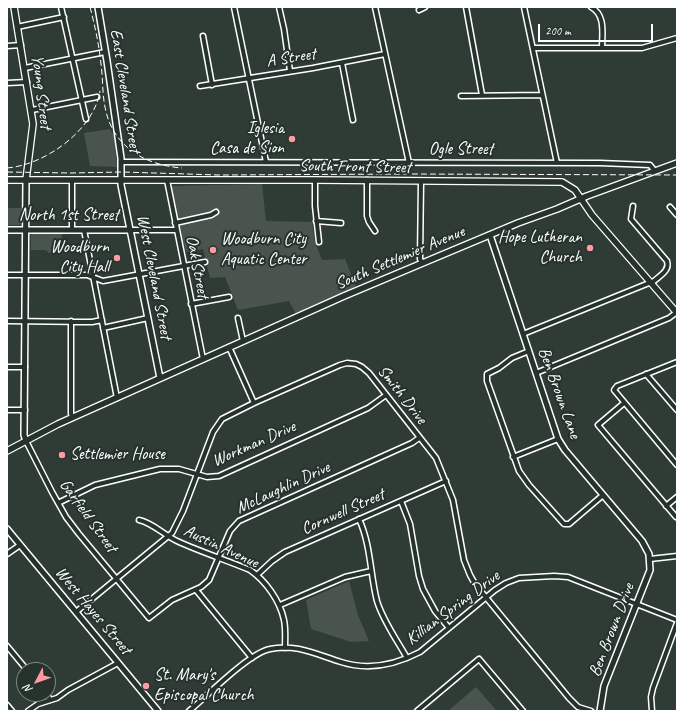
<!DOCTYPE html>
<style>
body{margin:0}
#map{position:relative;width:684px;height:718px;overflow:hidden;background:#2f3b35;font-family:Caveat,sans-serif}
canvas{display:block}
.frame{position:absolute;inset:0;border:8px solid #fff;pointer-events:none}
.north{position:absolute;left:16px;top:662px;width:40px;height:40px;box-sizing:border-box;background:#26332d;border:1px solid #7d8581;border-radius:50%;rotate:229deg;font-size:11px;font-weight:700;line-height:16px;text-align:center;color:#fff}
.north::after{content:'';display:block;margin:auto;width:14px;height:18px;background:#ff9aa2;clip-path:polygon(50% 0,100% 100%,50% 72%,0 100%)}
.scale{position:absolute;left:538px;top:24px;width:115px;height:18px;box-sizing:border-box;border:2px solid #fff;border-top:0;padding-left:5px;font-size:12px;line-height:14px;white-space:nowrap;color:#fff;-webkit-text-stroke:3px #26332d;paint-order:stroke}
</style>
<div id="map">
<canvas width="684" height="718"></canvas>
<div class="frame"></div>
<div class="north">N</div>
<div class="scale">200 m</div>
</div>
<script>
const ctx = document.querySelector('canvas').getContext('2d');
ctx.lineJoin = 'round';
function fill(path, color) { ctx.fillStyle = color; ctx.fill(path, 'evenodd'); }
function strokePath(path, color, width, dash) { ctx.strokeStyle = color; ctx.lineWidth = width; ctx.lineCap = dash ? 'butt' : 'round'; ctx.setLineDash(dash || []); ctx.stroke(path); }
function drawText(font, color, halo, rows, align = 'center') {
  ctx.font = font + ' Caveat,sans-serif'; ctx.lineWidth = 4; ctx.setLineDash([]); ctx.textBaseline = 'middle'; ctx.strokeStyle = halo; ctx.fillStyle = color; for (const [text, x, y, turn = 0] of rows) {
    ctx.save(); ctx.translate(x, y); ctx.rotate((+turn || 0) * Math.PI / 180); ctx.textAlign = isNaN(turn) ? turn : align; if (halo) ctx.strokeText(text, 0, 0); ctx.fillText(text, 0, 0); ctx.restore();
  }
}
const green = new Path2D(`
 M110,129L115,138L117,167L90,166L84,133Z
 M262,184L266,221L312,222L315,242L322,260L345,259L356,287L296,314L289,301L238,310L225,277L210,278L203,249L186,252L170,186Z
 M7,208H21V224L19,225H7Z
 M31,233H62L61,253H49L46,250H31Z
 M349,581L358,615L369,641L351,642L311,629L306,600Z
 M476,687L497,711H448Z`);
const minor = new Path2D(`
 M61,7L86,119
 M234,7L266,162
 M279,7L284,29L290,71
 M375,7L409,163
 M466,7L482,95
 M524,7L557,163
 M591,7C606,15 602,34 602,48
 M419,10L425,7
 M17,27L64,17
 M203,36L212,85
 M7,46L21,45
 M533,48H642L677,38
 M342,63L353,120
 M25,68L105,52
 M7,83L27,82
 M200,86L313,68L385,54
 M461,96L542,95
 M32,110L97,97
 M121,162L600,163L650,165L654,170
 M167,180L203,359
 M315,180V206L319,242
 M367,180V216L369,222L375,231
 M421,181L420,259L422,263
 M670,207L677,215
 M316,221L341,223
 M175,223L211,215L216,212
 M72,230V180
 M84,230L117,398
 M130,230H176
 M7,275H87L103,281L205,262
 M191,304L229,297
 M238,318L243,341
 M7,321L92,322L102,320
 M71,321V413L72,418
 M103,328L148,318
 M523,334L654,281C661,275 670,270 667,261L631,219L633,206
 M229,347L254,403
 M529,351L512,358L499,368L487,374V381L519,471L529,485L564,524H569L603,495
 M677,362L617,386L614,390L677,465
 M7,367H25
 M536,373L669,318L677,312
 M646,374L677,410
 M624,403L598,425L676,517
 M7,410H25
 M26,441L52,492L66,517L79,534L149,618L172,600L201,587L209,580L230,531L239,521L412,443L419,438
 M513,457L558,439
 M401,501L410,524L419,576L423,589L435,611L449,628
 M58,503L95,485L160,469H179L207,477L219,476L368,408L386,395
 M666,506L677,497
 M359,519C371,545 370,574 377,601C383,621 397,640 407,658
 M139,520C153,523 164,535 177,541C201,552 226,560 250,570C266,581 280,601 284,620C286,629 285,639 285,648
 M7,554L20,545
 M650,559L677,556
 M257,575L272,561L285,552L446,481
 M196,590L252,658
 M280,605L345,577L371,571
 M76,612L172,533L183,511L213,432L222,419L254,403L340,365L347,363L356,364L362,367L369,373L436,458L453,500L464,560L470,575L475,584L569,698L578,707L591,711
 M7,646L27,670
 M47,694L50,700
 M7,705L12,711
 M28,711L38,704L57,698L68,690L118,663
 M189,711C207,696 249,653 270,649C295,643 318,655 341,662C369,671 395,665 420,652L495,590L506,583L519,578L554,576L568,577L677,620
 M417,711L479,659L523,711
 M652,711L651,697L653,688L677,623`);
const tertiary = new Path2D(`
 M98,7L107,61L121,158V185L160,378
 M7,230H130
 M490,235L558,439L565,450L642,541L649,554L650,570L604,686L600,711
 M26,441L24,435L26,180
 M7,529L158,711`);
const secondary = new Path2D(`
 M14,7L33,124L26,180
 M7,180H315L562,182L575,190L592,215L677,313
 M7,451L58,424L344,296L518,223L557,209L587,196L677,163`);
const rail = new Path2D(`
 M90,7C95,26 99,45 101,64C103,78 102,92 105,107C112,146 144,165 182,168
 M7,168C45,165 94,130 100,91
 M7,172L70,173L122,172L219,175L409,174L677,175`);
const markers = [
 [292,139,4,"#ff9aa2"],
 [590,248,4,"#ff9aa2"],
 [213,250,4,"#ff9aa2"],
 [117,258,4,"#ff9aa2"],
 [62,455,4,"#ff9aa2"],
 [146,686,4,"#ff9aa2"]
];
const streetNames = [
 ["A Street",291,58,-9],
 ["East Cleveland Street",125,91,81],
 ["Young Street",41,92,83],
 ["Ogle Street",461,150],
 ["South Front Street",355,167,1],
 ["North 1st Street",69,216],
 ["South Settlemier Avenue",400,258,-23],
 ["Oak Street",197,267,79],
 ["West Cleveland Street",154,277,79],
 ["Ben Brown Lane",559,393,70],
 ["Smith Drive",402,395,52],
 ["Workman Drive",254,444,-24],
 ["McLaughlin Drive",283,488,-25],
 ["Cornwell Street",343,512,-24],
 ["Garfield Street",88,516,54],
 ["Austin Avenue",221,547,25],
 ["Killian Spring Drive",453,608,-37],
 ["West Hayes Street",93,611,50],
 ["Ben Brown Drive",612,630,-69]
];
const poiNames = [
 ["Iglesia",284,129],
 ["Casa de Sion",284,149],
 ["Hope Lutheran",582,238],
 ["Church",582,258],
 ["Woodburn City",221,240,"left"],
 ["Aquatic Center",221,260,"left"],
 ["Woodburn",109,248],
 ["City Hall",109,268],
 ["Settlemier House",70,455,"left"],
 ["St. Mary's",154,676,"left"],
 ["Episcopal Church",154,696,"left"]
];
fill(green, '#4a544f');
strokePath(minor, '#fff', 7);
strokePath(tertiary, '#fff', 8);
strokePath(secondary, '#fff', 8);
strokePath(minor, '#26332d', 4);
strokePath(tertiary, '#26332d', 5);
strokePath(secondary, '#26332d', 5.5);
strokePath(rail, '#fff', 1, [6, 3]);
for (const [x, y, r, color] of markers) { const dot = new Path2D(); dot.arc(x, y, r, 0, 2 * Math.PI); ctx.fillStyle = color; ctx.fill(dot); strokePath(dot, '#26332d', 1.5); }
drawText('17px', '#fff', '#26332d', streetNames);
drawText('17px', '#fff', '#26332d', poiNames, 'right');
</script>
